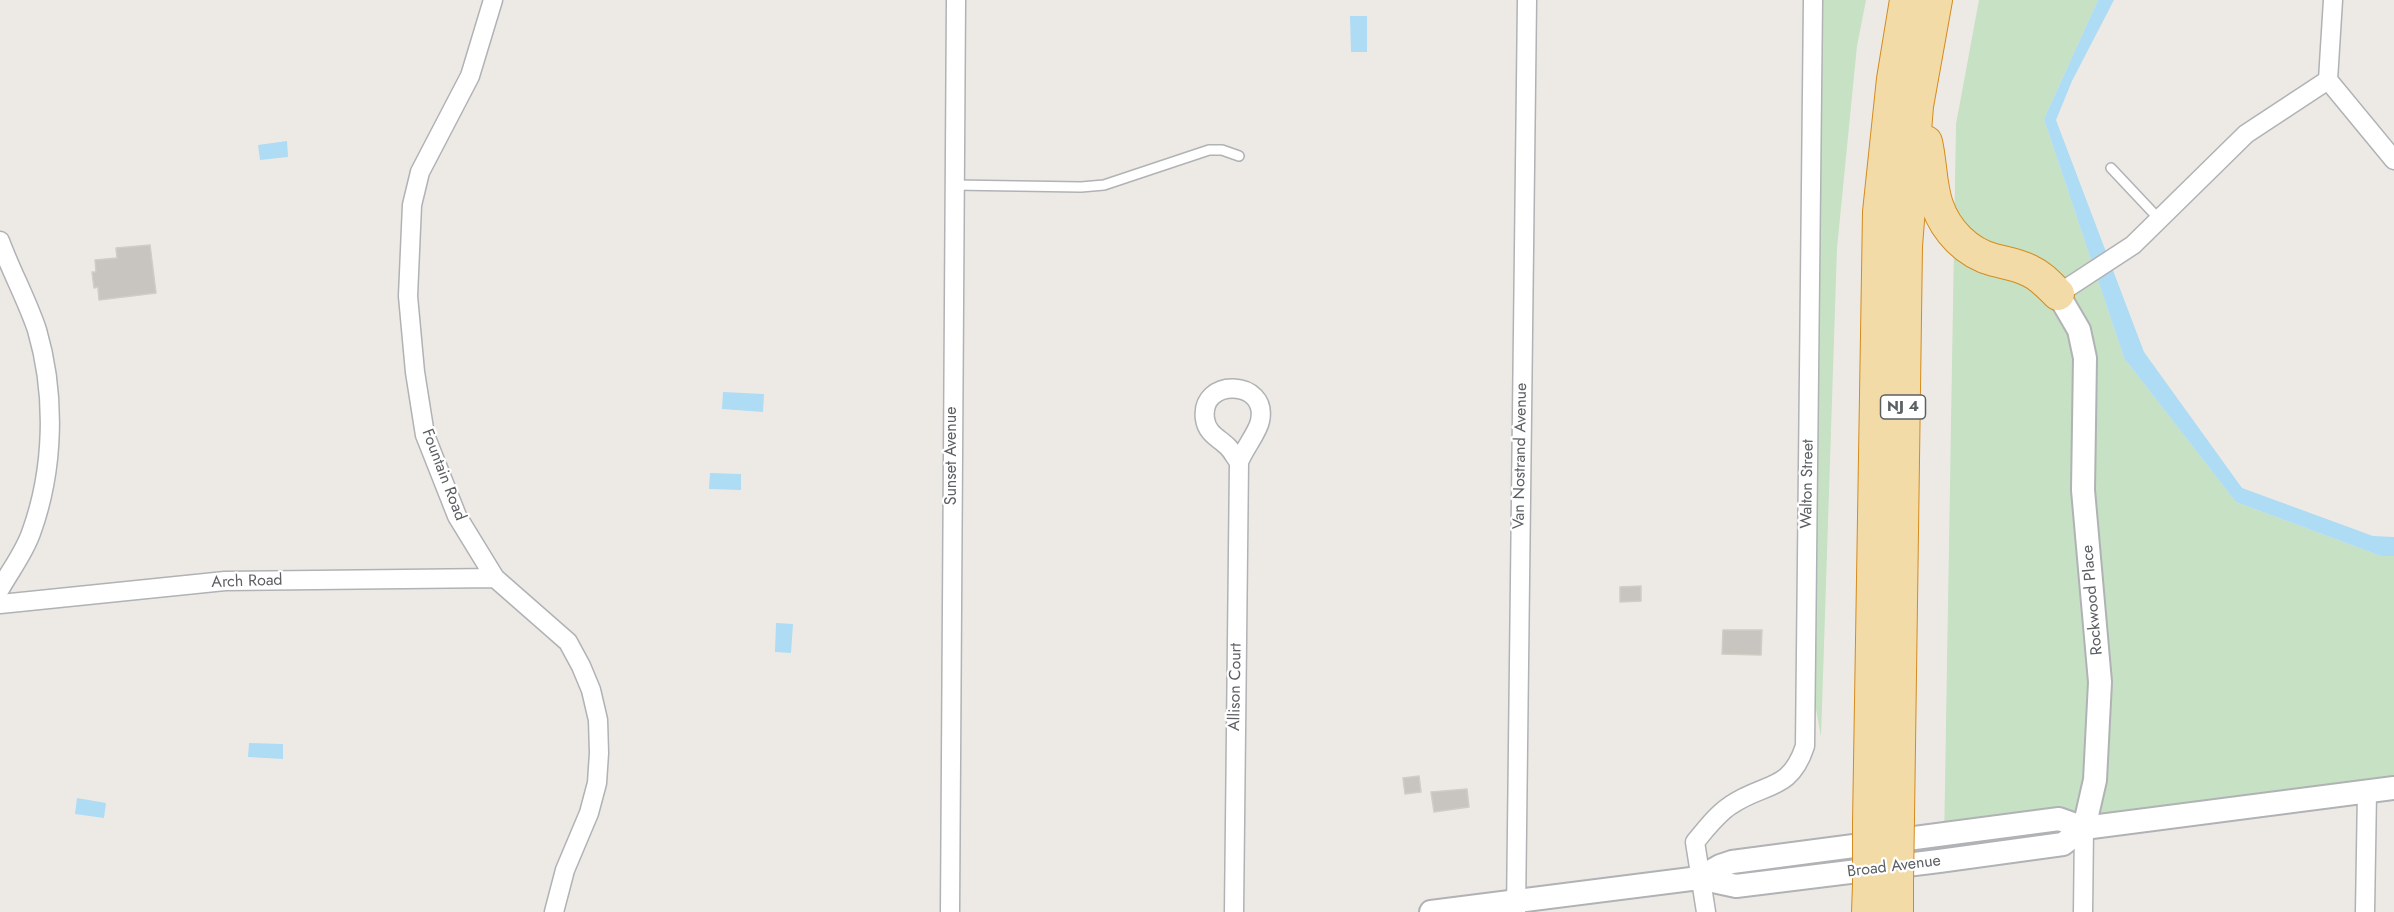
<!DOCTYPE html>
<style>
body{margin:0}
canvas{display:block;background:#edeae5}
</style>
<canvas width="2394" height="912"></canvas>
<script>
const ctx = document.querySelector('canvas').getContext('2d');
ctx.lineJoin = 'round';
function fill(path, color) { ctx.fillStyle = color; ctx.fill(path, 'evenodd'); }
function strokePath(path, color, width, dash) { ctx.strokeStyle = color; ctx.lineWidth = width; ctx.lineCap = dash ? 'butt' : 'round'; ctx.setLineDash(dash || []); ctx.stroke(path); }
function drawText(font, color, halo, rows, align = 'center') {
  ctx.font = font + ' Jost,sans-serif'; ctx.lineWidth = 4.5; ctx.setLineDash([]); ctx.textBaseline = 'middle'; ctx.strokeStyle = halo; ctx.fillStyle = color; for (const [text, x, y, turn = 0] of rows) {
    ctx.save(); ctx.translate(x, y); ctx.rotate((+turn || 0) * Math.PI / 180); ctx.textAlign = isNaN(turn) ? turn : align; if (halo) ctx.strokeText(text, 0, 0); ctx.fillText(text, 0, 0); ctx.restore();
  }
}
const green = new Path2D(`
 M1815,0H1866L1857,46L1837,248L1821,737L1807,658Z
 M1979,0H2098L2044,119L2124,358L2236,502L2381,556H2394V785L1944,843L1956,124Z`);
const water = new Path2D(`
 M2098,0H2114L2072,81L2056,120L2144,352L2242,488L2373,536L2394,537V556H2381L2236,502L2124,358L2044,119Z
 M1350,16H1367V52H1351Z
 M287,141L288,157L260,160L258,145Z
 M723,392L764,394L763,412L722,409Z
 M710,473L741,474V490L709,489Z
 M776,623L793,624L791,653L775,652Z
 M249,743L283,744V759L248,757Z
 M77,798L106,803L104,818L75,814Z`);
const building = new Path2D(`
 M150,245L156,293L99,300L98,287L94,288L92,272H96L95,260L117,258L116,248Z
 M1641,586V601L1620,602V587Z
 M1723,630H1762L1761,655L1722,654Z
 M1419,776L1421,792L1405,794L1403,778Z
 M1467,789L1469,807L1434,812L1431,792Z`);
const service = new Path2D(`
 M2111,168L2159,219
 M954,185L1081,187L1104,185L1209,150H1222L1239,156`);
const minor = new Path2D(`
 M493,0L470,76L420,172L412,205L408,296L415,372L425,435L457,516L495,578L568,642L581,666L591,690L598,720L599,753L597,783L589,813L565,870L554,912
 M2333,0L2328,80L2394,160
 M0,241C11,271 27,300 37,330C56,395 54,470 31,533C24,553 10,571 0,589
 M2058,294L2133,245L2246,134L2328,80
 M0,604L225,581L495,578
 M950,912L956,0
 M1234,912L1239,462C1244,449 1258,432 1260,421C1269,379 1199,377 1205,419C1207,434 1219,438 1228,447C1232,451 1235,457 1239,462
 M1516,912L1527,0
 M1706,912L1695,842C1706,829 1717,814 1731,805C1765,782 1790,792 1805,746L1813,0
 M2083,912L2084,828
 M2365,912L2367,792`);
const tertiary = new Path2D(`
 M2058,294L2079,330L2085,358L2083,490L2100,682L2095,780L2084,828
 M1699,878L1736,886L1939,861L2063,844L2084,828
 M1431,912L1699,878L1720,866L1732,862L2059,819L2084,828L2394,788`);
const trunk = new Path2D(`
 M1926,142C1931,163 1930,185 1937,205C1946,231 1967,253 1994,260C2006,263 2019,265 2030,271C2041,276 2049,285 2058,294
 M1898,817L1906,246L1917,106L1936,0
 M1869,823L1879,212L1893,79L1906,0
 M1868,912L1869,885
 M1897,912V883`);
const trunkBridge = new Path2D(`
 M1897,883L1898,817
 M1869,885V823`);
const shields = [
 [1903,407,45]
];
const shieldNames = [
 ["NJ 4",1903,407]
];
const streetNames = [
 ["Sunset Avenue",952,456,-90],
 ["Van Nostrand Avenue",1521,456,-89],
 ["Fountain Road",443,475,69],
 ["Walton Street",1808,484,-89],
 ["Arch Road",247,582,-2],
 ["Rockwood Place",2093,600,-95],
 ["Allison Court",1236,687,-89],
 ["Broad Avenue",1894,867,-7]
];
fill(green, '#c7e1c4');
fill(water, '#addcf4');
fill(building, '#c8c5c1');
strokePath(building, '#d1ccc4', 1.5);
strokePath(service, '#b0b2b5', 12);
strokePath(minor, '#b0b2b5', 21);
strokePath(tertiary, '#b0b2b5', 26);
strokePath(trunk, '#d58b1d', 34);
strokePath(service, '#fff', 9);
strokePath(minor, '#fff', 18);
strokePath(tertiary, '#fff', 22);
strokePath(trunk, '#f2dba6', 32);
strokePath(trunkBridge, '#d58b1d', 34, []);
strokePath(trunkBridge, '#f2dba6', 32);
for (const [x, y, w] of shields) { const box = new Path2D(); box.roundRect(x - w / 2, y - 12, w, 24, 4.5); ctx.fillStyle = '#fff'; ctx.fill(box); strokePath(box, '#5c6063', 1.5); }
drawText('bold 15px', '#5c6063', null, shieldNames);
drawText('16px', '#5c6063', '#fff', streetNames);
</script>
